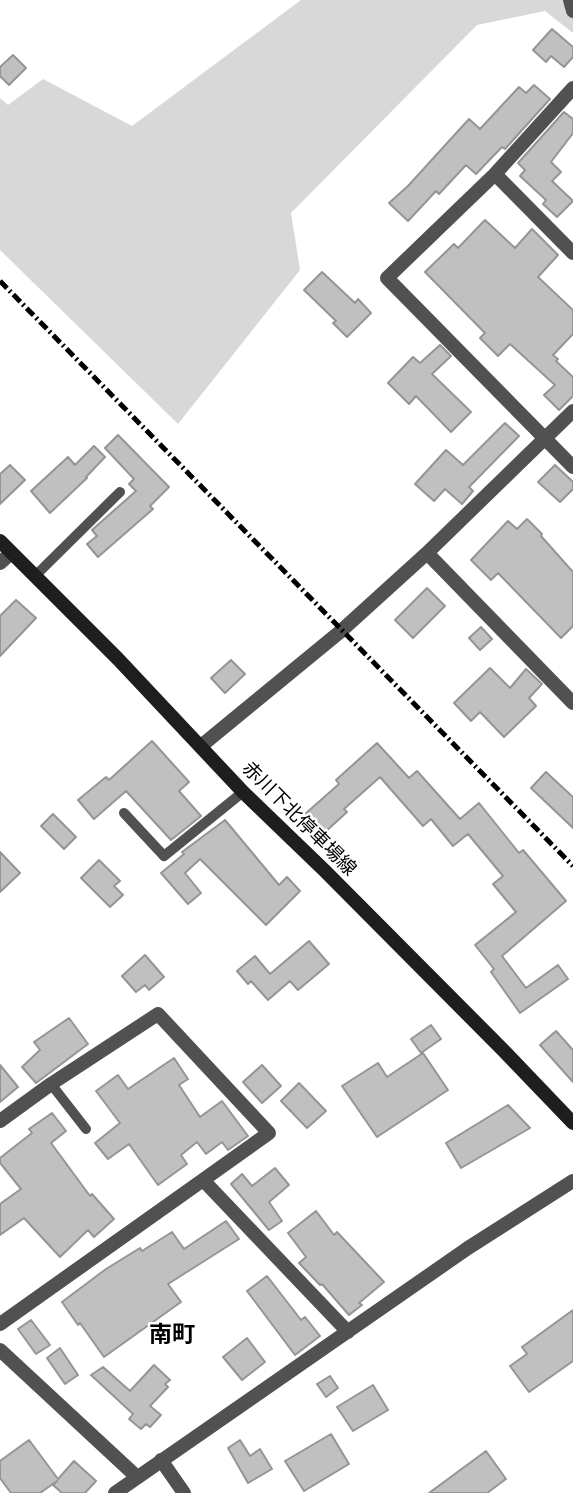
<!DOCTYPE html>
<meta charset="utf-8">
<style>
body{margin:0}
canvas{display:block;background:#fff}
</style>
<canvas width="573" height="1493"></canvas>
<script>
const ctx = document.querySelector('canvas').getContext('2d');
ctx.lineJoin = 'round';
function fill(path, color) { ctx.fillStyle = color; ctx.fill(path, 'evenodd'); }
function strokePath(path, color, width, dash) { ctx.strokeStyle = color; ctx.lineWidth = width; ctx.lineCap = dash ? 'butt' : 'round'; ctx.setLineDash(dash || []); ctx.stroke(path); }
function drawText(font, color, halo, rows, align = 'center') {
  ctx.font = font + ' "Work Sans","Noto Sans JP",sans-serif'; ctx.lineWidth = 5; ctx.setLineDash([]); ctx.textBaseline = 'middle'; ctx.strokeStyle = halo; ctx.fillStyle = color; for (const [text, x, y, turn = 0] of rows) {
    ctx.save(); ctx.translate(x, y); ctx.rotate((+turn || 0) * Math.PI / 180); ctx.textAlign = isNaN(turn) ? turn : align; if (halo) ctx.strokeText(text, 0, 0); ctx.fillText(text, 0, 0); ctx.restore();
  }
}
const green = new Path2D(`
 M301,0H573V33L545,11L477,25L291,213L300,270L178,424L0,250V98L8,105L43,79L132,126Z`);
const building = new Path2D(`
 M552,29L573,47V57L564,67L551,56L546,62L533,50Z
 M13,55L26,68L9,85L0,76V67Z
 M534,85L550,99L505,149L502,147L476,174L466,165L439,194L436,191L408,221L389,203L408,186L469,119L480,129L519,87L526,93Z
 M564,112L573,119V133L551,162L561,172L552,181L573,201L557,217L543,204L546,200L520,176L525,170L518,163Z
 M485,220L515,248L532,229L558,255L538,277L573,310V334L553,355L558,359L556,361L573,377V396L559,410L544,395L555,385L510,344L498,356L480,338L485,333L425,272L454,244L458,248Z
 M322,272L355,303L358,299L371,313L347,337L333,323L336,321L304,290Z
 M440,345L451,356L432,374L471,412L451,432L416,396L409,404L388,383L413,357L420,363Z
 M505,423L519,436L469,487L473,491L462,504L445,489L434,501L415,484L446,450L463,465Z
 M118,435L169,487L150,506L153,509L98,557L87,544L97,536L92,530L136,491L129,484L134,479L105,448Z
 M94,446L105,457L86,477L87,478L50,513L31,491L68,457L75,465Z
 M10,465L25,480L0,504V474Z
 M555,465L573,482V489L560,502L538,482Z
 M527,519L542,534L541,536L573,572V626L561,638L498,573L491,580L471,560L508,521L517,529Z
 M427,588L445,606L413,638L395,620Z
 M16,600L36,618L0,656V616Z
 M481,627L492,639L480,650L469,638Z
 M231,660L245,674L225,693L211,678Z
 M490,668L510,688L526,669L542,684L529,698L536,706L504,737L480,712L471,721L454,703Z
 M152,741L189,782L179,791L201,816L171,840L126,791L94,819L78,800L106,777L109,780Z
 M377,743L409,778L417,771L460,819L479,803L519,853L523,850L566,901L502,956L526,988L558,965L568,979L520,1013L491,972L494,969L475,945L516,912L493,884L503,876L468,834L453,846L431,819L423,826L380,777L344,809L347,812L323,834L305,814L339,784L336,780Z
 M546,772L573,797V828L531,788Z
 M53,814L76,837L64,849L41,826Z
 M225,820L279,885L287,877L300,891L266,925L200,859L185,873L201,893L188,904L161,873L184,854L182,852Z
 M0,852L20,873L0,892Z
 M99,860L120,881L114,886L123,895L110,907L81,878Z
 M309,941L329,964L298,990L290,981L268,1000L251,981L248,984L237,971L255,956L270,974Z
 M145,955L164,977L149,990L145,985L136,992L122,976Z
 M69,1018L88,1044L36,1083L22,1067L40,1050L34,1042Z
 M431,1025L441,1039L421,1053L411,1039Z
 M556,1031L573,1050V1082L540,1045Z
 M423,1053L448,1090L377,1137L342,1086L378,1063L387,1077Z
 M174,1058L188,1079L179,1085L200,1117L222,1101L248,1136L228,1150L222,1142L206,1154L197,1142L181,1155L187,1164L158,1185L129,1144L108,1159L95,1143L120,1123L96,1091L118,1075L128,1089Z
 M0,1065L18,1087L0,1102Z
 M262,1065L281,1086L262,1103L243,1082Z
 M299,1083L326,1111L307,1128L281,1101Z
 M508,1105L530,1128L461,1168L446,1143Z
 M52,1113L66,1131L51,1143L90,1196L92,1194L114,1219L94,1237L88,1230L60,1257L24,1218L0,1235V1204L21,1189L0,1163V1158L32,1133L29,1129Z
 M275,1168L289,1185L269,1202L282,1221L269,1230L231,1184L242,1174L252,1186Z
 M316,1211L334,1235L337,1232L384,1282L359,1303L362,1305L349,1315L322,1284L320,1285L299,1263L306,1257L288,1233Z
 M226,1221L239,1239L168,1284L181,1302L104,1357L80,1323L78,1325L62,1302L106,1269L140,1248L142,1251L172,1232L184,1249Z
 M267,1276L301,1320L305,1317L320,1336L295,1355L247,1291Z
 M573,1310V1361L529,1392L510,1366L527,1354L522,1347Z
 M31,1320L50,1345L36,1354L18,1329Z
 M247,1338L265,1362L242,1380L223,1357Z
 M60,1348L78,1375L65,1384L47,1358Z
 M154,1365L170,1380L165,1384L168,1387L150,1406L161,1415L150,1427L146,1424L141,1429L129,1419L133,1414L91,1375L103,1367L130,1391Z
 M330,1376L338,1388L326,1397L317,1384Z
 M373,1385L388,1410L353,1431L337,1407Z
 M331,1434L349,1464L304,1491L285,1461Z
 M29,1440L58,1479L74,1461L96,1481L85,1493H62L53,1485L57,1481L40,1493H11L0,1478V1461Z
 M240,1440L250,1456L260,1449L272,1469L248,1483L228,1448Z
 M486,1451L506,1479L487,1493H429Z`);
const lane = new Path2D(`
 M36,575L120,492
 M124,813L164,856L243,792
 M51,1084L86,1129`);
const street = new Path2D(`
 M570,0L573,11
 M573,88L495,174L573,253
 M495,174L387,278L573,467
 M427,553L573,411
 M0,563L11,553
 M201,746L341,631L427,553L573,703
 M0,1121L51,1084L158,1014L269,1133L203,1180
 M0,1324L203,1180L348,1332
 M0,1350L137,1477
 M161,1460L184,1493
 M115,1493L468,1248L573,1181`);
const secondary = new Path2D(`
 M0,541L118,659L243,792L324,870L504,1051L573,1123`);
const rail = new Path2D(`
 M0,281L573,866`);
const streetNames = [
 ["赤川下北停車場線",299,819,45]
];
const quarterNames = [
 ["南町",172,1335]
];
fill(green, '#d8d8d8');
fill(building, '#c0c0c0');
strokePath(building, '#959595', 2);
strokePath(lane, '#515151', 10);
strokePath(street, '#515151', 14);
strokePath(secondary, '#1e1e1e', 14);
strokePath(rail, '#000', 5, [10, 3.5, 2, 3.5]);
drawText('19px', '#000', '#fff', streetNames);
drawText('bold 23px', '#000', '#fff', quarterNames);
</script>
